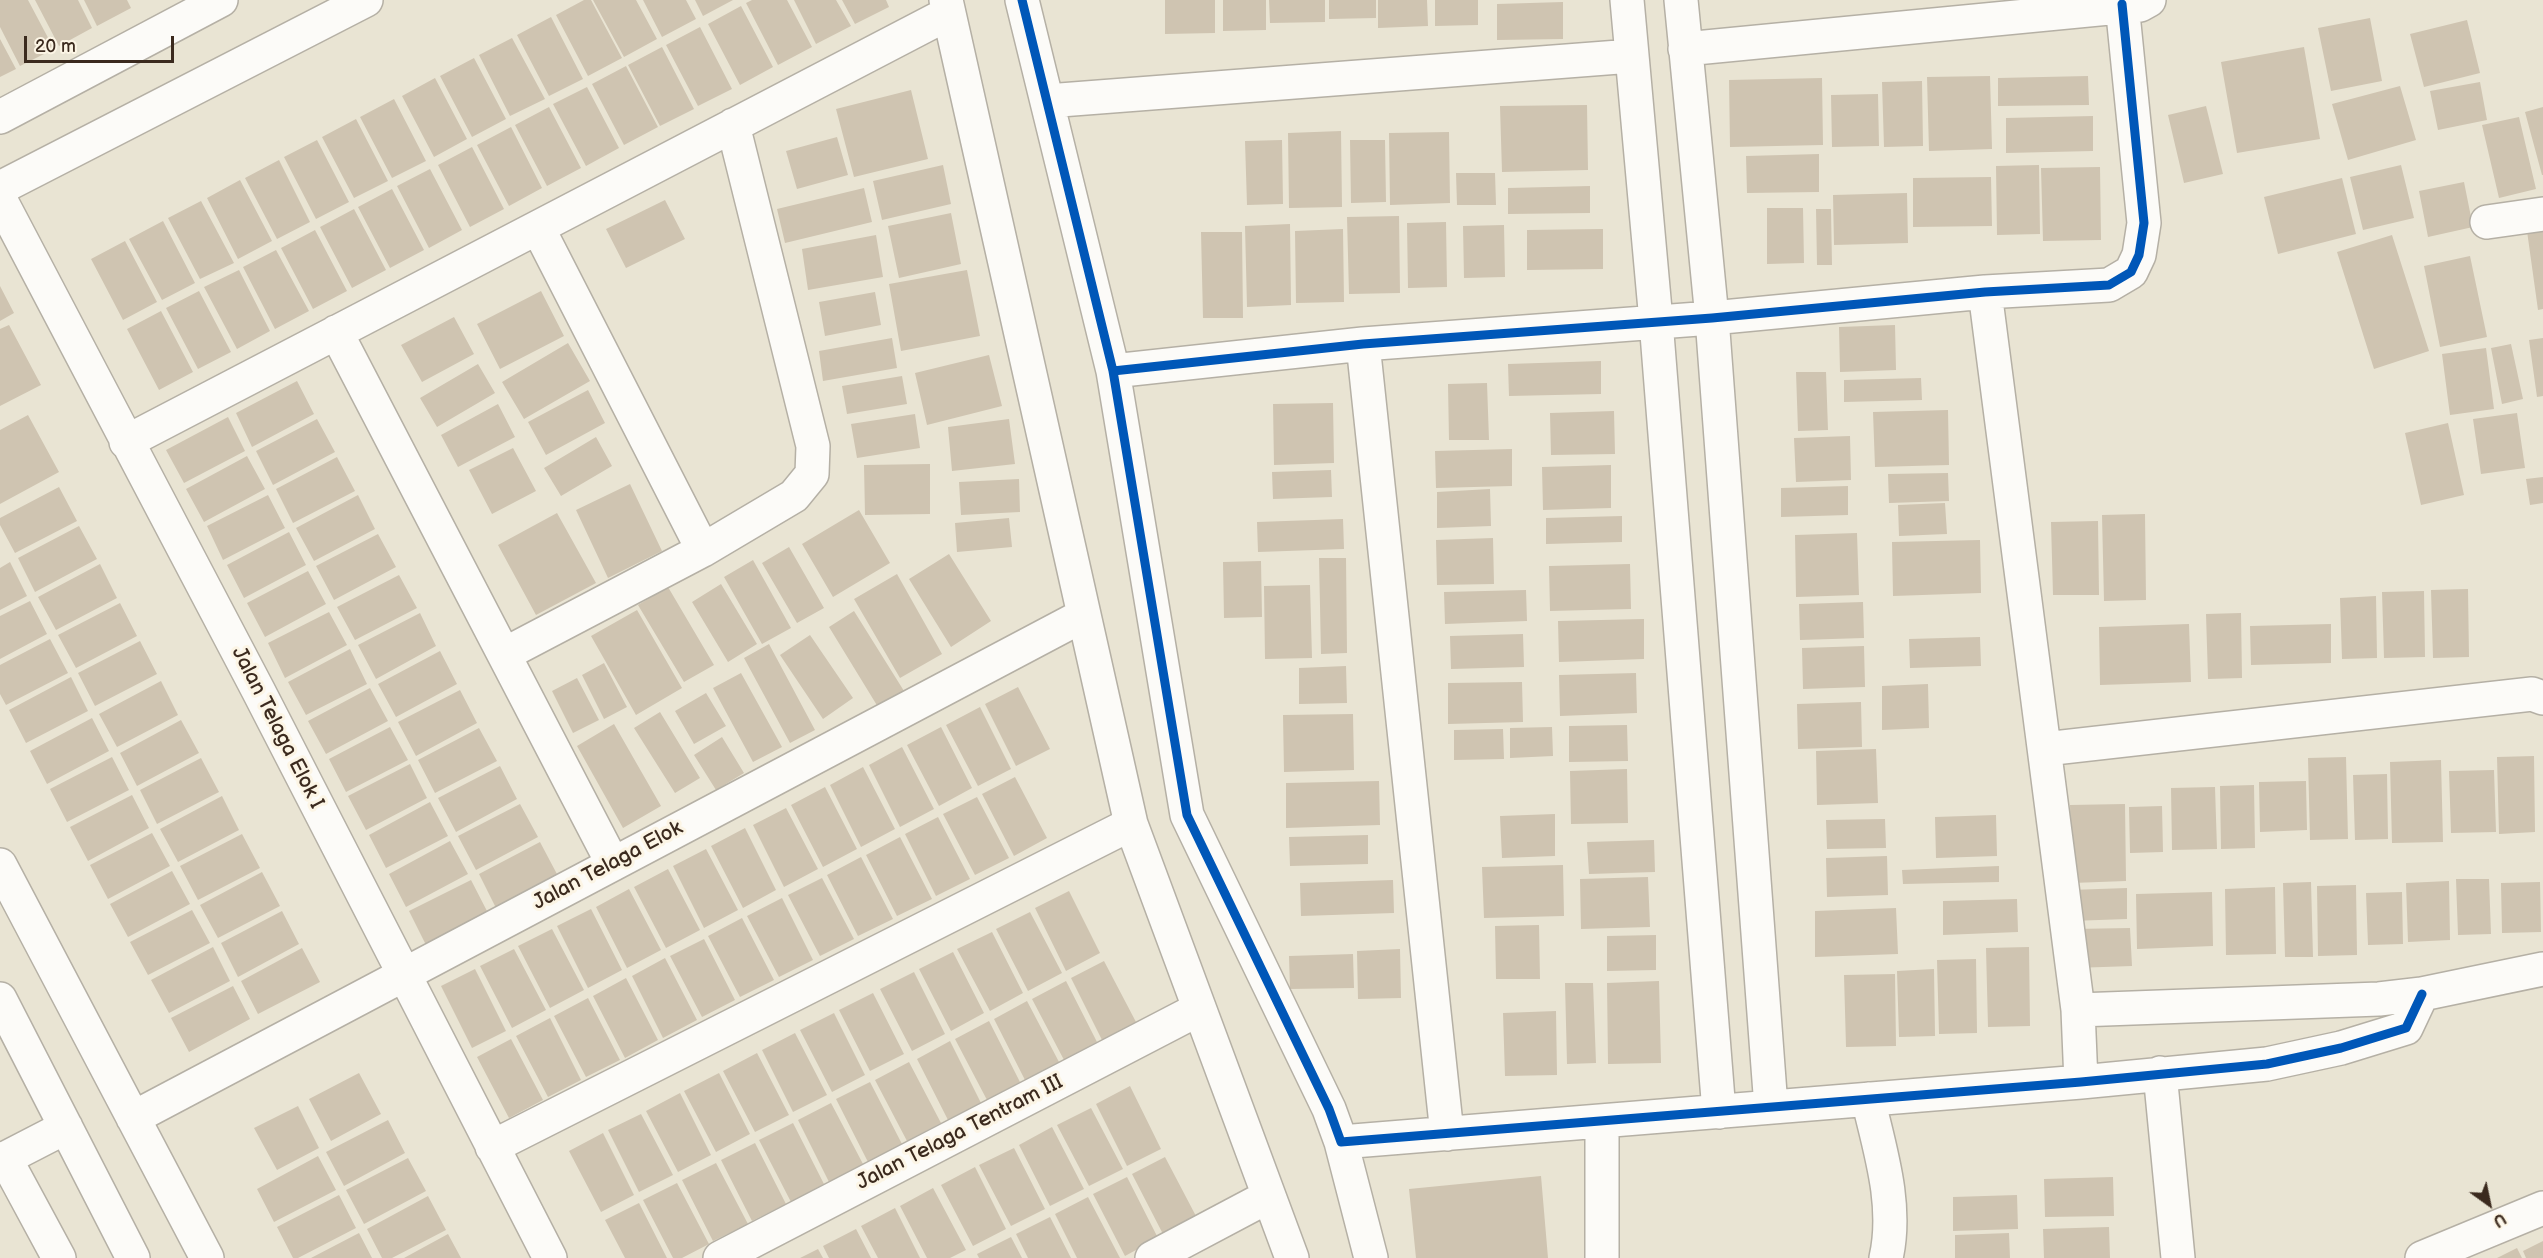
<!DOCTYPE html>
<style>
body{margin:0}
#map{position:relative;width:2543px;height:1258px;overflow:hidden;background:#e9e4d3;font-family:"Balsamiq Sans",sans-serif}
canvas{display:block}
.north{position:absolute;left:2459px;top:1174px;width:60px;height:60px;-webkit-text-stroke:4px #fcf5e5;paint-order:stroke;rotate:147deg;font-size:16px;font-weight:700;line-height:24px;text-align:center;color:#3b2a1e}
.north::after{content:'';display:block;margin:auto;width:21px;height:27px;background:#3b2a1e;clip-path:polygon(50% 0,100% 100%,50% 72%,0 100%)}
.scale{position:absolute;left:24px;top:36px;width:150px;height:27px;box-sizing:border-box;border:3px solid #3b2a1e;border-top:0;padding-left:8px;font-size:18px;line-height:21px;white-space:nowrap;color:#3b2a1e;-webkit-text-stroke:4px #fcf5e5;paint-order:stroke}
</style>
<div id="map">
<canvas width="2543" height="1258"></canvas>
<div class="north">U</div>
<div class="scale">20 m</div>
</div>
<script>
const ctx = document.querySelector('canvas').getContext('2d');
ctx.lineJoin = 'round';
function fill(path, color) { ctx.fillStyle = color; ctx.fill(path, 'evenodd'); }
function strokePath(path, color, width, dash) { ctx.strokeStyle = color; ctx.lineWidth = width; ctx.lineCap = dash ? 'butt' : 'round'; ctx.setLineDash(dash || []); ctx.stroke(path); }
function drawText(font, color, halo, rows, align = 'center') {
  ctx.font = font + ' "Balsamiq Sans",sans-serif'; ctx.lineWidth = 6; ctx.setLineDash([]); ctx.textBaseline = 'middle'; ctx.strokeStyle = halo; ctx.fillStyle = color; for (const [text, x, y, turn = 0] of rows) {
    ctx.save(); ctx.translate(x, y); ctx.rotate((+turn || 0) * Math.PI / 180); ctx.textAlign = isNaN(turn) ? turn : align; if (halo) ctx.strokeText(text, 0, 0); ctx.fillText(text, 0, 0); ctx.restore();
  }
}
const building = new Path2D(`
 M0,0H28L54,49L20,66L0,27Z
 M35,0H78L92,28L59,46Z
 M84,0H127L131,8L97,26Z
 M584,0H591L622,58L588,76L556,15Z
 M593,0H636L657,39L624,57Z
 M643,0H686L696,19L662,37Z
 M695,0H733L703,16Z
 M752,0H787L812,47L778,65L746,3Z
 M794,0H836L851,26L816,44Z
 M842,0H886L889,7L855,24Z
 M1165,0H1215V33L1165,34Z
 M1223,0H1266V30L1223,31Z
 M1269,0H1325V22L1270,23Z
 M1329,0H1376V18L1329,19Z
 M1378,0H1427L1428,26L1378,28Z
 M1435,0H1478V25L1435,26Z
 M1563,2V39L1497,40V4Z
 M741,6L773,67L740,85L708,24Z
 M551,17L583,79L549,96L517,35Z
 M2370,18L2382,81L2331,91L2318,28Z
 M2467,20L2480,73L2424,87L2410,34Z
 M700,27L732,89L698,106L666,45Z
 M512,38L545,99L510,116L479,55Z
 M0,39L16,69L0,77Z
 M662,47L694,109L660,126L628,65Z
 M2304,47L2320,139L2237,153L2221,62Z
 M474,58L506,119L472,137L440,76Z
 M626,66L658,127L624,145L592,84Z
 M1990,76L1992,149L1929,151L1927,77Z
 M2088,76L2089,105L1998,106V78Z
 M435,78L467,139L434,157L402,96Z
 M1822,78L1823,145L1730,147L1729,80Z
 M1922,81L1923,146L1884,147L1882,82Z
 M2480,82L2487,120L2438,130L2430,91Z
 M2400,86L2416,140L2348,160L2332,104Z
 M587,87L619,148L586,166L553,104Z
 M911,90L928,159L854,177L836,109Z
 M1878,94L1879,146L1832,147L1831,95Z
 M394,99L426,161L392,178L360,117Z
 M1587,105L1588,170L1502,172L1500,106Z
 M2206,106L2223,174L2184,183L2168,115Z
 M549,107L581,168L547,186L515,125Z
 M2543,107V175H2542L2525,112Z
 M2093,116V151L2006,153V118Z
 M2519,117L2536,189L2499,198L2482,125Z
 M356,119L388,181L354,198L322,137Z
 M511,127L542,188L509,206L477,145Z
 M1341,131L1342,207L1289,208L1288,133Z
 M1449,132L1450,203L1390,205L1389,133Z
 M837,137L848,175L797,189L786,151Z
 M317,140L349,202L316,219L284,157Z
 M1282,140L1283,204L1247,205L1245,141Z
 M1350,140H1385L1386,202L1351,203Z
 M472,147L504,209L470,227L438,165Z
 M1819,154V192L1747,193L1746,156Z
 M279,160L310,222L277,239L245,178Z
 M943,165L951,204L882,220L873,181Z
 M2039,165L2040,234L1997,235L1996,166Z
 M2401,165L2414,218L2363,230L2350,177Z
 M2100,167L2101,240L2043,241L2041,168Z
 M430,169L462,230L429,248L397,186Z
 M1456,173H1495L1496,205H1457Z
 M1991,177L1992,226L1913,227V178Z
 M2342,178L2356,234L2278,254L2264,197Z
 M240,180L272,241L238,259L207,198Z
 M2464,182L2473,227L2428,237L2419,191Z
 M1590,186V213L1508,214V188Z
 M864,188L872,222L785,243L777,209Z
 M392,189L424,250L390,268L358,207Z
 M1907,193L1908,243L1834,245L1833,195Z
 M665,200L685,239L626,268L606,229Z
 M201,201L234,263L200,279L168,218Z
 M1767,208H1803L1804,263L1767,264Z
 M354,209L386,270L352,288L320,227Z
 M1816,209H1831L1832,265H1817Z
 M951,213L961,264L899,278L888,226Z
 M1399,216L1400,293L1349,294L1347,217Z
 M163,221L195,283L162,300L129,239Z
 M1446,222L1447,287L1408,288L1407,223Z
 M1290,224L1291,305L1247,307L1245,226Z
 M1504,225L1505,277L1464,278L1463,226Z
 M1343,229L1344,302L1296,303L1295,231Z
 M1603,229V269L1527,270V230Z
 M2543,229V309L2538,310L2527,231Z
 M315,230L347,291L313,309L281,248Z
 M1201,232H1242L1243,318H1203Z
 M876,235L883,277L808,290L802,249Z
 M2392,235L2429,351L2374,369L2337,252Z
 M125,241L157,302L123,320L91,259Z
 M276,250L309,311L275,329L243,267Z
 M2470,256L2487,337L2440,347L2424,266Z
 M239,270L270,331L237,349L204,287Z
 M967,270L980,336L901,351L889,284Z
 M0,286L14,313L0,321Z
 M199,291L231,352L198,369L166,308Z
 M541,291L564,336L500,369L477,324Z
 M875,292L881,325L825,336L819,302Z
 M161,311L193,372L159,390L127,329Z
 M454,317L474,354L422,382L401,345Z
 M9,325L41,385L0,406V329Z
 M1895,325L1896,370L1840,372L1839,327Z
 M892,338L897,368L823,381L819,351Z
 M2543,338V396L2537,397L2529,340Z
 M568,343L590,381L524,419L502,382Z
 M2511,344L2523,399L2502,404L2491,348Z
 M2486,348L2494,409L2450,415L2442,354Z
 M989,355L1002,406L927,425L915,373Z
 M1601,361V394L1509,396L1508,364Z
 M478,364L495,393L437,427L420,398Z
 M1796,372H1826L1828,430L1798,431Z
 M902,376L907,404L847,414L842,386Z
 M1921,378L1922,400L1844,402V380Z
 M297,381L314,414L252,447L236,413Z
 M1487,383L1489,440H1449L1448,384Z
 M588,390L605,423L546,455L528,422Z
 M1333,403L1334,463L1274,465L1273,404Z
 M498,404L515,437L458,467L441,435Z
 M1948,410L1949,465L1875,467L1873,412Z
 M1614,411L1615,454L1551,455L1550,413Z
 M2517,413L2525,468L2481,474L2473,419Z
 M915,414L920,448L857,458L851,424Z
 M28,415L59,472L0,504V430Z
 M228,417L245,451L184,483L166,450Z
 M317,419L335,452L273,485L256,451Z
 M1009,419L1015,464L952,471L948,427Z
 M2448,423L2464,495L2421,505L2405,433Z
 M1850,436L1851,480L1796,482L1794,438Z
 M596,437L612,466L561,496L544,468Z
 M513,448L536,491L492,514L469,470Z
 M1512,449V486L1436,488L1435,451Z
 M247,456L265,489L204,522L186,489Z
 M337,457L355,491L293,523L276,489Z
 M930,464V514L865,515L864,465Z
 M1611,465V508L1543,510L1542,467Z
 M1331,470L1332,497L1273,499L1272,472Z
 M1948,473L1949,501L1889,503L1888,474Z
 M2543,477V503L2530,505L2526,479Z
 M1019,479L1020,512L961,515L959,482Z
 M630,484L662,551L608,578L576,510Z
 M1848,486V515L1781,517V488Z
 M59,487L77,521L15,553L0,525V518Z
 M1490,489L1491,526L1437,528V492Z
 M268,495L285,528L223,560L207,526Z
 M358,495L375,529L314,561L296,528Z
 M1945,503L1947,534L1899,536L1898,505Z
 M859,510L890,563L833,597L802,544Z
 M557,513L596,583L536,615L498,545Z
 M2145,514L2146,600L2104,601L2102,515Z
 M1622,516V542L1546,544V518Z
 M1009,518L1012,547L957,552L955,523Z
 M1343,519L1344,549L1258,552L1257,522Z
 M2098,521L2099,595H2053L2051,522Z
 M79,526L97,559L35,592L18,558Z
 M289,532L306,565L244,598L227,565Z
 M1857,533L1859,595L1796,597L1795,535Z
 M378,534L396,567L334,600L316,566Z
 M1493,538L1494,584L1437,585L1436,540Z
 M1980,540L1981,593L1893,596L1892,542Z
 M789,547L824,608L797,623L762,563Z
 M949,554L991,621L951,647L909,579Z
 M1319,558H1346L1347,653L1321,654Z
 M753,560L791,628L762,644L724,577Z
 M1261,561L1262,617L1224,618L1223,562Z
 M10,562L27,596L0,610V568Z
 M100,564L117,598L56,630L38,597Z
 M1630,564L1631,609L1550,611L1549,566Z
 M308,571L326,604L265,637L247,603Z
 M897,574L942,654L900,678L854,599Z
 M399,575L417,608L355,640L337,607Z
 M721,584L757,644L728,662L692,602Z
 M1310,585L1312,658L1265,659L1264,586Z
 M668,587L714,665L684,682L638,605Z
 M2468,589L2469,657L2433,658L2431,590Z
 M1526,590L1527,621L1445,624L1444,592Z
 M2424,591L2425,657L2384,658L2382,592Z
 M2376,596L2377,658L2342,659L2340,598Z
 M30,601L47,634L0,659V616Z
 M1863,602L1864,638L1800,640L1799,604Z
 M120,603L137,636L76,668L58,635Z
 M637,610L682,688L636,715L591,636Z
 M854,611L904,691L878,707L829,627Z
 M329,612L347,645L285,678L268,643Z
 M420,613L436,646L376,679L358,645Z
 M2241,613L2242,678L2208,679L2206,614Z
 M1644,619V659L1559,662L1558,621Z
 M2189,624L2191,682L2100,685L2099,627Z
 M2331,624V663L2251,665L2250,626Z
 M1523,634L1524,667L1451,669L1450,636Z
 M810,635L853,698L823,719L780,655Z
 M1980,637L1981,666L1910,668L1909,639Z
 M50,639L68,673L6,705L0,694V665Z
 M140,641L157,674L95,706L78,673Z
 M769,644L815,730L790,743L744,658Z
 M1864,646L1865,687L1803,689L1802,648Z
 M350,649L367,684L306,715L288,682Z
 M440,651L457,684L396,717L378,684Z
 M604,663L627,707L604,719L582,675Z
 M1346,666L1347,703L1299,704V668Z
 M741,673L782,747L753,762L713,688Z
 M1636,673L1637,713L1560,716L1559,675Z
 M71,677L88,711L26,743L9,710Z
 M577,678L599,720L573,733L552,691Z
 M161,681L178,715L117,747L99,714Z
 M1522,682L1523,722L1448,724V683Z
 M1928,684L1929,728L1882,730V686Z
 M1018,687L1050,749L1016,766L985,704Z
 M370,688L388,721L326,754L308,721Z
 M460,690L477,723L416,756L398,722Z
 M706,693L726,726L694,744L675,711Z
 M1861,702L1862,747L1798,749L1797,704Z
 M980,707L1011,769L978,786L946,725Z
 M660,712L700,778L675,793L634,728Z
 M1353,714L1354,770L1284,772L1283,715Z
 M92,718L109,751L47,784L30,751Z
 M181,720L199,753L137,786L120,753Z
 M614,724L661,806L623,828L577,746Z
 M1627,725L1628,761L1569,762V726Z
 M390,727L408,760L346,792L329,759Z
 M941,727L972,788L939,806L907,745Z
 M1552,727L1553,756L1510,758V728Z
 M479,728L497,761L435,793L418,760Z
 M1503,729L1504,759L1454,760V730Z
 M722,737L744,773L716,790L694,755Z
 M902,747L934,809L900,827L869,765Z
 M1876,749L1878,803L1817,805L1816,751Z
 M2534,756L2535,832L2499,834L2497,757Z
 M112,757L129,790L67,822L50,789Z
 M2346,757L2348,839L2310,840L2308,758Z
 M201,758L219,792L157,824L140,790Z
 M2441,760L2443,842L2392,843L2390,762Z
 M410,764L427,798L366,830L348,796Z
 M500,766L517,799L456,832L438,798Z
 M863,767L895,829L861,847L830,785Z
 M1627,769L1628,823L1571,824L1570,771Z
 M2494,770L2496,832L2451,833L2449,771Z
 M2387,774L2388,839L2355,840L2353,775Z
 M1015,777L1047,838L1014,856L982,794Z
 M1379,781L1380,825L1286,828V783Z
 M2306,781L2307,830L2260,832L2259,782Z
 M2254,785L2255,848L2221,849L2220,786Z
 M825,787L857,849L823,867L791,805Z
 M2215,787L2217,849L2172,850L2171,788Z
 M132,795L149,828L88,861L70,827Z
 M222,796L239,830L178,862L160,829Z
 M977,797L1009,858L975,875L943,814Z
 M430,802L448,836L386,868L369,835Z
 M520,804L538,837L476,870L458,836Z
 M2125,804L2126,881L2072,883L2070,805Z
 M2162,806L2163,852L2130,853L2129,807Z
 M786,808L818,869L784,887L753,825Z
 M1555,814V856L1502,858L1500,816Z
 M1996,815L1997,856L1936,858L1935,817Z
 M938,817L970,879L936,896L905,834Z
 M1885,819L1886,848L1827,849L1826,820Z
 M745,828L776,890L743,908L711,846Z
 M152,833L170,866L108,899L90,865Z
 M242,834L260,868L198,900L180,866Z
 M1368,835V864L1290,866L1289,837Z
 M900,837L932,899L897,916L866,855Z
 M1654,840L1655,872L1589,874L1587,842Z
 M450,841L468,874L406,907L389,874Z
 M540,842L558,876L496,908L479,874Z
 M706,849L738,910L704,928L673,866Z
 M1887,856L1888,895L1827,897L1826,858Z
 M861,857L893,919L858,936L827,875Z
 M1563,865L1564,916L1484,918L1482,867Z
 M1999,866V882L1903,884L1902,870Z
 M668,869L700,930L666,948L634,887Z
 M172,871L190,904L128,937L110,904Z
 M262,872L280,906L218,938L200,905Z
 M1648,877L1650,927L1581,929L1580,879Z
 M822,878L854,939L820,956L788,895Z
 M2456,879H2489L2491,934L2458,935Z
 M471,880L488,913L426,945L409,911Z
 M1393,880L1394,913L1301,916L1300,883Z
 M2449,881L2450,940L2408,942L2406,883Z
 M2311,882L2313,957H2285L2283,883Z
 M2540,882L2541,932L2502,933L2501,883Z
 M2356,885L2357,955L2318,956L2317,886Z
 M2275,887L2276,954L2226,955L2225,889Z
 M2127,888V919L2071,921L2070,890Z
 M629,889L661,950L627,968L596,907Z
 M1069,891L1100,953L1066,971L1035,908Z
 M2212,892L2213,946L2137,949L2136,894Z
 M2402,892L2403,944L2368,945L2366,893Z
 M782,898L813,960L779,977L747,916Z
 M2017,899L2018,932L1943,935V901Z
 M1896,908L1898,954L1815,957V911Z
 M591,909L622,970L588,988L557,926Z
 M192,910L210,943L148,975L130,942Z
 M282,911L299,944L238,977L221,943Z
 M1030,912L1062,973L1028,991L996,929Z
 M742,918L774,980L740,997L708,936Z
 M1539,925L1540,979H1496L1495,926Z
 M2130,928L2132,966L2074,968L2073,929Z
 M552,929L584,990L550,1008L518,946Z
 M992,932L1023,993L990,1011L957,949Z
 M1656,935V970L1607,971V936Z
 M704,939L735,1000L702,1017L670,956Z
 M213,947L230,981L169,1013L151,980Z
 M2029,947L2030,1026L1988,1027L1986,948Z
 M302,948L320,982L258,1014L241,981Z
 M514,949L546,1010L512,1028L480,966Z
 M1400,949L1401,998L1358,999L1357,951Z
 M953,952L984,1013L951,1031L919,969Z
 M1353,954L1354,988L1290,989L1289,956Z
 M665,958L697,1020L663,1038L632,976Z
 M1976,959L1977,1033L1939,1034L1937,960Z
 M1104,961L1136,1022L1102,1040L1071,978Z
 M475,969L506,1031L472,1048L441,986Z
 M1934,969L1935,1036L1899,1037L1897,971Z
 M914,972L945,1034L912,1051L880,989Z
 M1895,974L1896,1046L1846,1047L1844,975Z
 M626,978L658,1040L625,1058L593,996Z
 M1066,981L1097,1042L1064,1060L1032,999Z
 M1659,981L1661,1063L1608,1064L1607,983Z
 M1565,983H1593L1596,1063L1567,1064Z
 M233,986L250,1019L189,1052L171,1018Z
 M873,993L904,1054L870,1071L839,1010Z
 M588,998L620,1060L586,1077L554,1016Z
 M1027,1001L1059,1062L1025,1080L994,1019Z
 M1556,1011L1557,1075L1505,1076L1503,1013Z
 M834,1013L865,1075L832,1092L800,1030Z
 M550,1018L581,1080L548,1097L516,1036Z
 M989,1021L1020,1082L987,1100L955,1039Z
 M795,1033L827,1095L793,1112L762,1050Z
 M511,1039L543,1100L509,1118L477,1057Z
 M950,1041L981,1103L948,1120L917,1059Z
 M757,1053L789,1115L755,1132L723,1071Z
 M909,1062L941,1123L907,1141L875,1080Z
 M359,1073L381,1114L331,1141L309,1099Z
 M719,1073L750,1134L716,1152L684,1091Z
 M870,1082L902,1144L868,1162L836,1099Z
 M1130,1086L1161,1149L1127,1166L1096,1104Z
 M680,1093L711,1155L678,1172L646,1111Z
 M831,1103L863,1164L829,1182L798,1120Z
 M298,1106L319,1148L277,1170L254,1128Z
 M1091,1108L1123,1169L1089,1186L1057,1125Z
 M641,1114L673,1175L639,1192L608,1130Z
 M388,1120L405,1153L344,1186L326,1152Z
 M793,1123L824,1184L791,1202L759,1140Z
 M1052,1127L1084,1189L1050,1206L1019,1145Z
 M603,1133L634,1195L601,1212L569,1151Z
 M755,1143L786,1204L752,1221L721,1160Z
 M1014,1148L1045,1209L1011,1226L979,1165Z
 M318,1156L336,1190L274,1222L257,1189Z
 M1165,1157L1197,1218L1164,1236L1132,1174Z
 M408,1158L426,1191L364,1224L346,1190Z
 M716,1163L748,1224L713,1241L682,1180Z
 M975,1167L1006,1229L973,1246L941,1185Z
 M1541,1176L1548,1258H1416L1409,1189Z
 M1127,1177L1158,1238L1125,1256L1093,1194Z
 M2113,1177L2114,1216L2045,1217L2044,1179Z
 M677,1183L709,1244L682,1258H673L643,1200Z
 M933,1188L966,1250L950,1258H927L900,1206Z
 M339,1195L356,1228L298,1258H293L277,1227Z
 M2017,1195L2018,1229L1953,1231V1197Z
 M428,1196L446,1230L392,1258H382L367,1229Z
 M1088,1197L1120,1258H1077L1055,1214Z
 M639,1203L667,1258H625L605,1220Z
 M895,1208L920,1258H878L861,1226Z
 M1050,1217L1071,1258H1028L1016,1234Z
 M2109,1227L2110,1258H2044L2043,1229Z
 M856,1229L871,1258H829L823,1246Z
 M359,1233L372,1258H311Z
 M2009,1233L2010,1258H1955V1235Z
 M448,1234L461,1258H404Z
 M1011,1237L1022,1258H979L977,1254Z
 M2543,1241V1258H2526L2523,1251Z
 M2517,1248L2522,1258H2497Z
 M818,1249L823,1258H800Z`);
const minor = new Path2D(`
 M946,0L1131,824L1292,1258
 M1022,0L1113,371L1187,815L1329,1109L1341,1142L2081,1082L2267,1064L2341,1048L2406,1028L2422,994
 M1627,0L1656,321L1719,1112
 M1681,0L1712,318L1771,1107
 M1685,49L2140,5L2149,0
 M1047,101L1632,56
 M0,117L221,0
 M0,188L366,0
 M0,199L258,690L550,1258
 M2487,222L2543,214
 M538,228L703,550
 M1985,292L2078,1010L2081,1082
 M336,332L613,864
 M1363,344L1447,1134
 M1113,371L1363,344L1712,318L1985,292L2109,285L2131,272L2139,255L2144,223L2122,4
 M126,442L949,13
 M505,654L703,550L794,496L812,474L813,446L733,125
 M2045,749L2532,694L2543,698
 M0,865L207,1258
 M0,999L133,1258
 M2078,1010L2379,999L2422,994L2543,969
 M2160,1073L2178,1258
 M1868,1099C1880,1150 1898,1205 1886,1258
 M133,1118L1084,615
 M1602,1121V1258
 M1341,1142L1371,1258
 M492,1147L1131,824
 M5,1158L59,1258
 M0,1161L66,1127
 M720,1258L1199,1009
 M1152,1258L1269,1196
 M2422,1258L2543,1208`);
const cycleway = new Path2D(`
 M1022,0L1113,371L1187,815L1329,1109L1341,1142L2081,1082L2267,1064L2341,1048L2406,1028L2422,994
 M1113,371L1363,344L1712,318L1985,292L2109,285L2131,272L2139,255L2144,223L2122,4`);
const streetNames = [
 ["Jalan Telaga Elok I",277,728,63],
 ["Jalan Telaga Elok",608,866,-28],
 ["Jalan Telaga Tentram III",960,1133,-27]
];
fill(building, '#cfc4b1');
strokePath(minor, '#b5b0a5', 36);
strokePath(minor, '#fcfbf8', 33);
strokePath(cycleway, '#0057b8', 9);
drawText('21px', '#3b2a1e', '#fcf5e5', streetNames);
</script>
